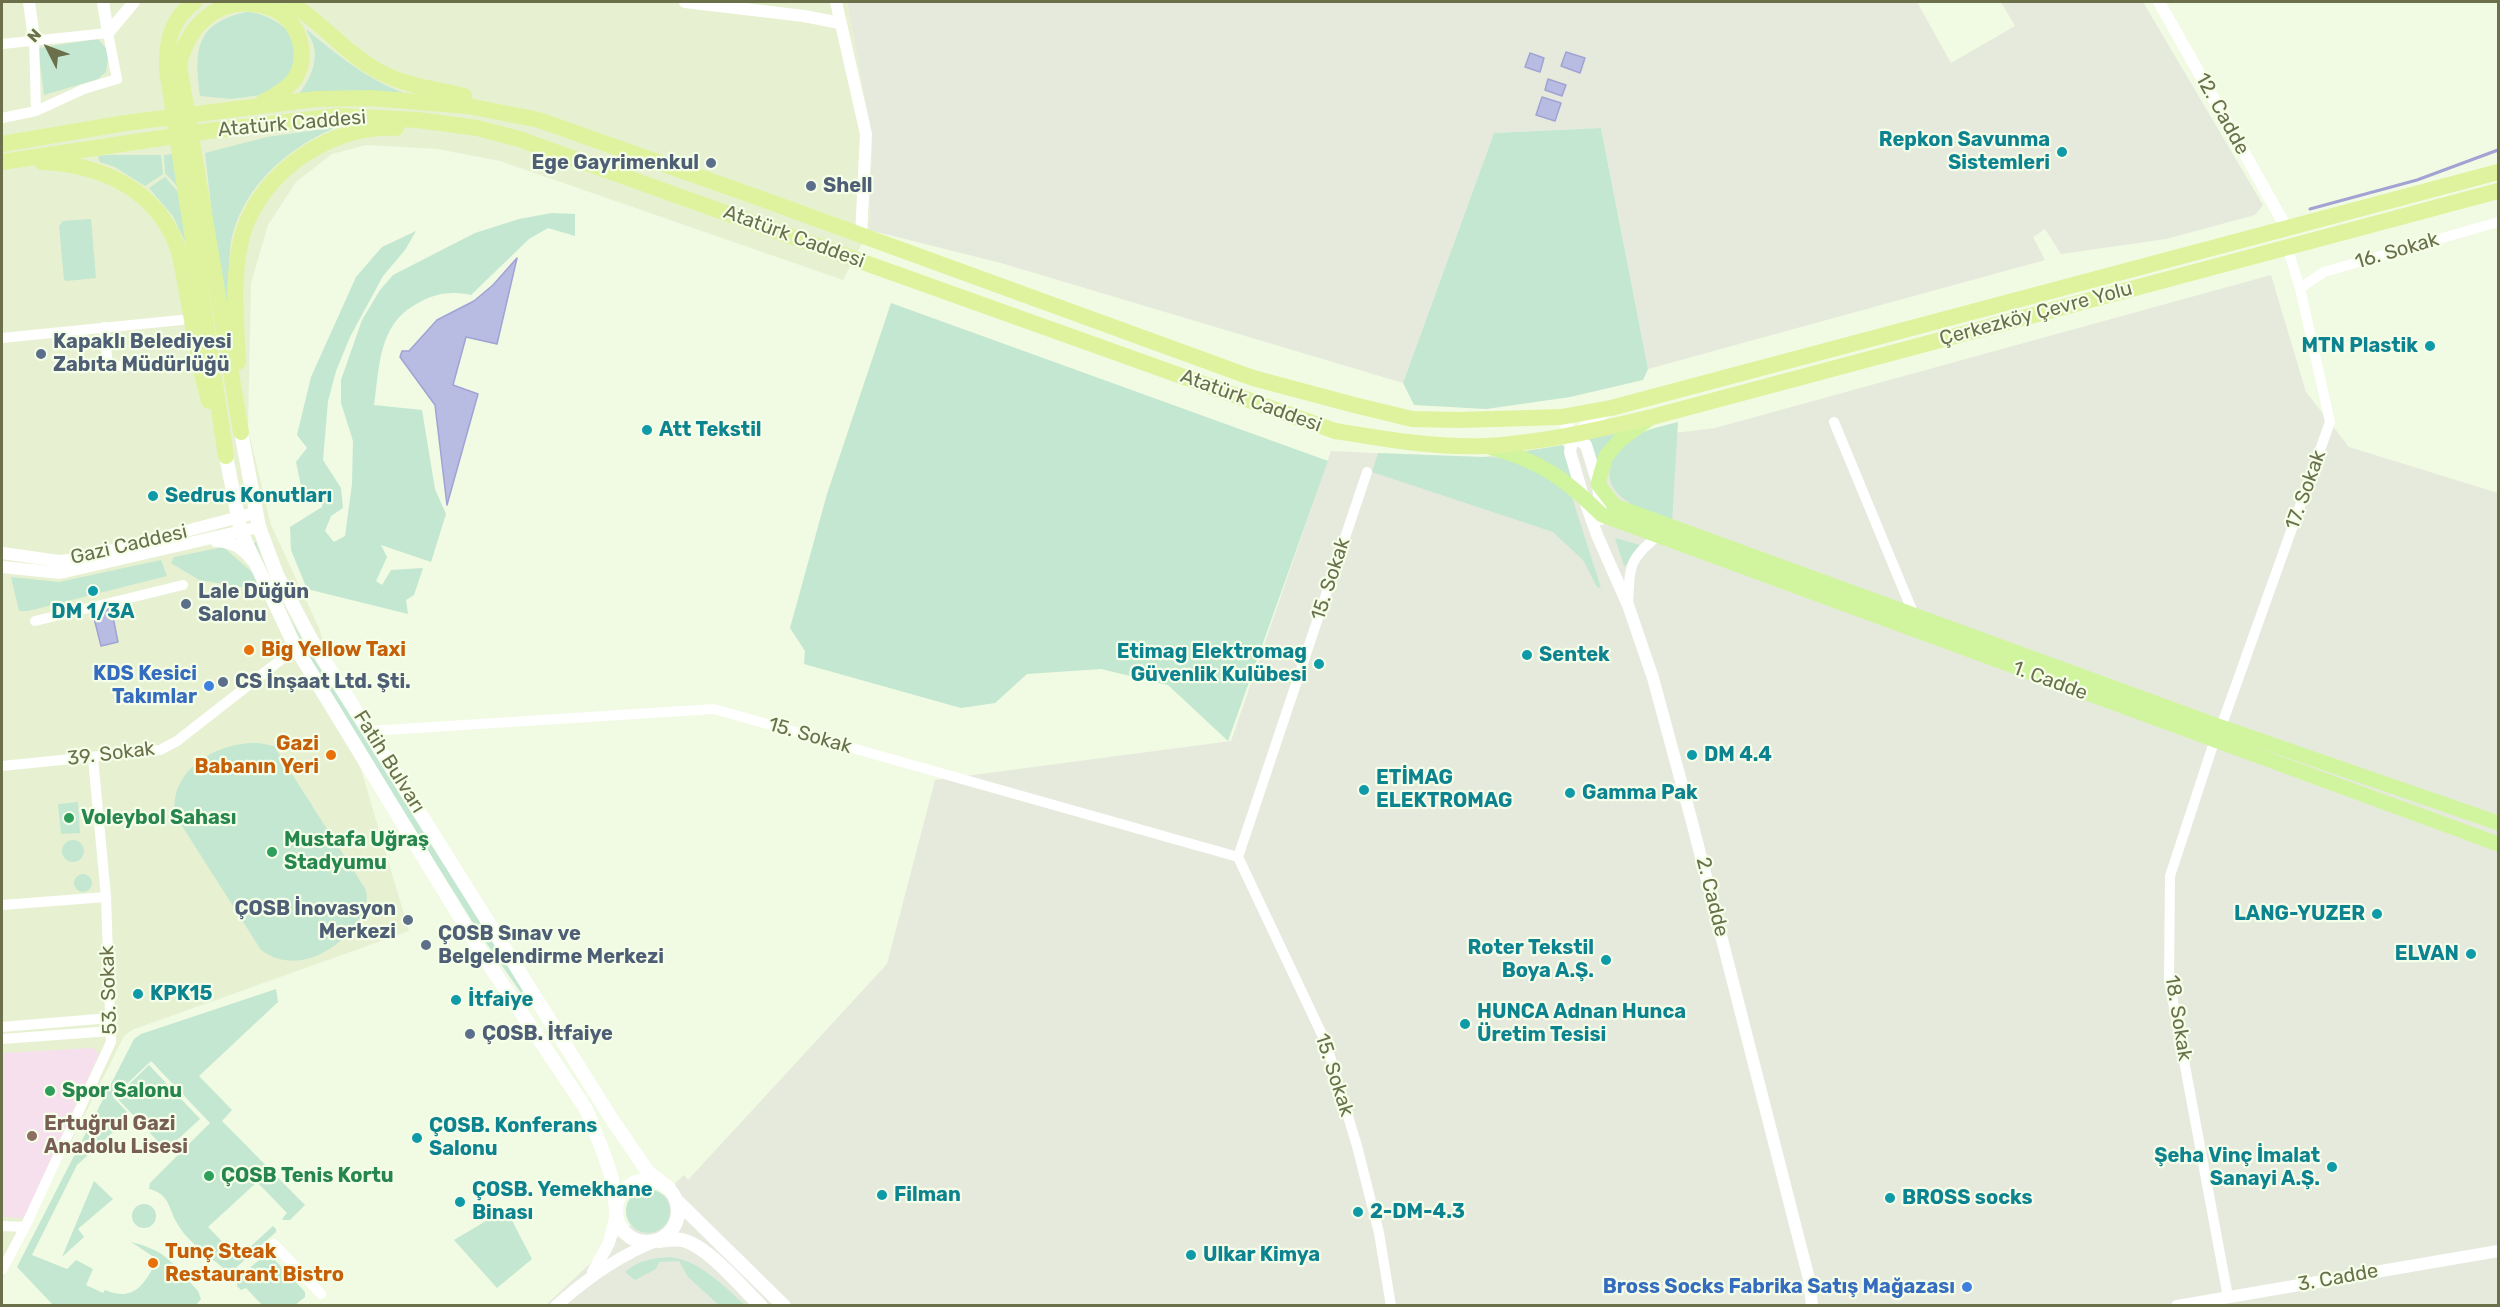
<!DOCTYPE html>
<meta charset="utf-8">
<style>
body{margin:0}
#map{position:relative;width:2500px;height:1307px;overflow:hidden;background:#f1fae3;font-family:Rubik,sans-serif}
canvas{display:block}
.frame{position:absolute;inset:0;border:3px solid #6b704b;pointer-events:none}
.north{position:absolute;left:18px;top:18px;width:60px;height:60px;-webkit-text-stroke:4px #f5fee8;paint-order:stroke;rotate:312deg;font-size:16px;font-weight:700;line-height:24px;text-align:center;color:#6b704b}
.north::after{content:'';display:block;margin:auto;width:21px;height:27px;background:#6b704b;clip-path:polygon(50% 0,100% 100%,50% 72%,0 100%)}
</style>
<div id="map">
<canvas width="2500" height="1307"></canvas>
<div class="frame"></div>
<div class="north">N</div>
</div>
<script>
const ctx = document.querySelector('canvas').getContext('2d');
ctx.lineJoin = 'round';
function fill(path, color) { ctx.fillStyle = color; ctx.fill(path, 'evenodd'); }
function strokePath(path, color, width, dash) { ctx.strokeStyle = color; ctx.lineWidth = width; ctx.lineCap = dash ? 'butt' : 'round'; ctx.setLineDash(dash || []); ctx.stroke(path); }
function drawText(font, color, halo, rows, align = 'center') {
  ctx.font = font + ' Rubik,sans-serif'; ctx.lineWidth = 4.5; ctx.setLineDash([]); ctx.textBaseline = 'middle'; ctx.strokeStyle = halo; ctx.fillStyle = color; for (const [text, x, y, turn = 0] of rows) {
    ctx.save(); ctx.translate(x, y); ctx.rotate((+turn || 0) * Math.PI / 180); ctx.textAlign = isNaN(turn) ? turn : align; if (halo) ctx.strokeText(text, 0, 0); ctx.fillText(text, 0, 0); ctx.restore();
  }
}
const residential = new Path2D(`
 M2,2H847L872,138L869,230L843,280L500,161L437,149L366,145L332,154L296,182L268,225L251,283L248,429L271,525L319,628L409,931L132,1030L124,1036L2,1280Z`);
const industrial = new Path2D(`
 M847,2H1917L1951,63L2015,26L2001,2H2143L2263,205L2255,215L2166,239L2061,254L2045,229L2033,237L2045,260L1648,369L1601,128L1494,133L1403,383L1001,263L869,230L872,138Z
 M2271,275L2306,392L2349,447L2498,493V1305L545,1306L684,1175L688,1180L887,964L935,780L1231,741L1331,451L1473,458L1715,428Z`);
const education = new Path2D(`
 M93,1048L99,1054L24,1218L2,1217V1053Z`);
const green = new Path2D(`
 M246,12C263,12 296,28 296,48C297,57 293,67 291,76L261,95L231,99L200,96C195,52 193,24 246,12Z
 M306,29C337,55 367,79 406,94L296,98C307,84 318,66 314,47C313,41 308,34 306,29Z
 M98,39L109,52L106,72L98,79L44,95L38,48Z
 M337,127C287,147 236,192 230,250C227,279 232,312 233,342L216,248L205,153L267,137Z
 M1601,128L1648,369L1643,380L1570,397L1486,409L1414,405L1403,383L1494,133Z
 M173,154L178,187L165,173L164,155Z
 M107,155H161L163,174L145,186L115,167L100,162L98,156Z
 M165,177L179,193L188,248L173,216L149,188Z
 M552,213L575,214V236L548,228L529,239L471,295C451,291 436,293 418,303C378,324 380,365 374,405L422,410L435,489L446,514L431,562L381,545L387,557L376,581L382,585L391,570L423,568L414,595L406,600L408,614L307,589L291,550L290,527L322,507L324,493L311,500L301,486L296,462L307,448L297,435L311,377L356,277L382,247L416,231L405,250L383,276L350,337L336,371L328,401L323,460L341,488L343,508L331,516L325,531L334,542L345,536L352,484L353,441L341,403V380L362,320L380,290L393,275L475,233L519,219Z
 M91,219L96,278L67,281L64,280L59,226L63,221Z
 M891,303L1328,461L1228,741L1168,685L1101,669L1027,674L995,703L961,708L804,664L805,651L790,628L827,494Z
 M1678,422L1672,522C1654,514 1627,507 1615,490C1609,482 1608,473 1611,464C1619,434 1652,429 1678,422Z
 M1623,429L1599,469L1588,438Z
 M1563,445L1575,482L1524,453L1525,451Z
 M1378,453L1510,458L1569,488L1601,588L1597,587L1583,560L1553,532L1372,472Z
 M1615,538L1640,545L1626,565L1624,566Z
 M256,542C278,610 320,668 359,728C415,815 472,901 523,991L521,993L480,934L294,635L253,543Z
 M223,547L252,572L260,590L199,580L171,563L174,557Z
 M161,560L167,576L28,611H19L11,577L59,582Z
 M259,743L274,746L366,890C369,904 363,914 355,925C334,954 293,974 261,950L175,815C169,768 219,741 259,743Z
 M78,802L80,833L61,834L58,804Z
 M62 851a11 11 0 1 1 22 0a11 11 0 1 1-22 0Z
 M74 883a9 9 0 1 1 18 0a9 9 0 1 1-18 0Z
 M276,989L278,1002L199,1076L232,1110L222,1121L305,1205L290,1220H283L282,1219L287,1213L257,1182L208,1227L238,1258L273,1226L276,1229V1232L231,1272H228C211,1257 188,1243 177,1223C168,1208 170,1194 149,1189L150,1183L210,1123L151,1061L113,1097L127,1112L121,1117L124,1122L77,1165L32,1255L67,1269L76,1260L93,1269L86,1285L103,1293L105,1290C134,1303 146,1283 157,1259L131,1242C168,1251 174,1265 198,1291L201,1299L195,1306L53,1305L17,1267L134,1039L141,1034Z
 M149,1065L200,1119L166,1150L116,1097Z
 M94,1181L113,1199L78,1229L84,1237L62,1257Z
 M626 1211a22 22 0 1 1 44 0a22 22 0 1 1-44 0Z
 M132 1216a12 12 0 1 1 24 0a12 12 0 1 1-24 0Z
 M506,1209L532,1259L497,1288L454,1240Z
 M269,1254L305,1292V1297L295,1305H262L246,1288L241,1290L237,1286V1279L265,1255Z
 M671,1257C702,1262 722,1285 745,1305H719L688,1277L679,1261L659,1262L656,1269L635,1280L625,1272C638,1260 654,1258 671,1257Z`);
const water = new Path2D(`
 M1566,52L1585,58L1580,73L1561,66Z
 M1530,53L1544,58L1540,72L1525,67Z
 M1548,79L1566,85L1562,96L1545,90Z
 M1542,97L1561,103L1555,121L1536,115Z
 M517,258L497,344L466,337L453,385L478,394L447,505L435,405L400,357L402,351H409L437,320L474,301L493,285Z
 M111,607L118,642L101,646L94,618L101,610Z`);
const stream = new Path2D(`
 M2310,209L2417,180L2498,150`);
const minor = new Path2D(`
 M2,44L108,33L117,79L84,89L36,111
 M2,118L36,111L34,39
 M2300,288L2324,272L2498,222
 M104,327L108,366L189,365
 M2,338L181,320
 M1834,422L1914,615
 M1628,605C1630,568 1627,560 1658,536
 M35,621L183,585
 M2221,727L2330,422L2300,288L2287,247
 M370,731L714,709L1238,857L1326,1043L1357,1146L1379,1233L1391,1306
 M2214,742L2170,876L2169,980L2228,1297
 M2,766L160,750L177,741L296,648
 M1238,857L1367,472
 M2,905L106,897
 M2,1027L110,1018
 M2,1039L111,1031
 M2,1226L25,1227
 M274,1244L321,1294
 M2,1270L25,1227L111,1042L106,897L93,758`);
const tertiary = new Path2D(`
 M29,2L34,39
 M103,2L108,33
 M685,2L804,16L840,23
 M836,2L866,134L861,236
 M2159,2L2286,227
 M108,33L134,2
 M1609,409L1573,436L1570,452L1583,496L1597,535L1628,605L1653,678L1692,822L1809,1279L1812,1306
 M1561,417L1573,436L1586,445L1598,484L1601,519
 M216,541C233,542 241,547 252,560
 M2,553L59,561L78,559L255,513
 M2,567L60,573L259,527
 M593,1272L609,1243L616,1214
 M556,1306C587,1278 618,1256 656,1241
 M2177,1306L2498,1251`);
const secondary = new Path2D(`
 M241,432L259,527L277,575L312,641L611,1118L648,1172L669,1188
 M226,456L241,532L296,648L488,963L586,1109L605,1157L612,1179L616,1208
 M616 1211a31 31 0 1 1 62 0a31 31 0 1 1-62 0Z
 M677,1201L784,1306
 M659,1241C666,1240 675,1239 682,1240C707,1245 742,1288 761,1306`);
const primary = new Path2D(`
 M1649,419L1620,440L1606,456L1598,484L1615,506L2221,727L2498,823
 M1489,447C1541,461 1564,478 1602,515L2498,844`);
const trunk = new Path2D(`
 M194,2C171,20 166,41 167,70L226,456
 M289,2C322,22 346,54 380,72C406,86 436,89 464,96
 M2,144L125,123L316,99L370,98L468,106L539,120L762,199L1253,378L1354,405L1412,419L1459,420L1561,417L1611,408L2498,172
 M2,162L208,131L338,116L418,120L477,128L519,139L1335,431C1384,439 1435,448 1485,446C1542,443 1597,430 1652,417L2498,191
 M42,162C104,165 161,191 180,255L202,374L209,401
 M238,362C236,321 231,274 243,233C262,171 332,124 396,128
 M241,432L179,65C187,29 213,0 253,4C262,5 271,7 279,12C300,25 308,55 296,77C289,88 275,96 263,102`);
const markers = [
 [2062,152,6,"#0f9aa8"],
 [711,163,6,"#5c6f8a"],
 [811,186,6,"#5c6f8a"],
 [2430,346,6,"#0f9aa8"],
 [41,354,6,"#5c6f8a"],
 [647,430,6,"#0f9aa8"],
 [153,496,6,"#0f9aa8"],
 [93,591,6,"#0f9aa8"],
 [186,604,6,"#5c6f8a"],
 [249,650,6,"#e8710a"],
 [1527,655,6,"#0f9aa8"],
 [1319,664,6,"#0f9aa8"],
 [223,682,6,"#5c6f8a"],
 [209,686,6,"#3f7fe0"],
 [331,755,6,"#e8710a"],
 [1692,755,6,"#0f9aa8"],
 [1364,790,6,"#0f9aa8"],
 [1570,793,6,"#0f9aa8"],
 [69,818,6,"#2e9e5b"],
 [272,852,6,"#2e9e5b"],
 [2377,914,6,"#0f9aa8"],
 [408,920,6,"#5c6f8a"],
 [426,945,6,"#5c6f8a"],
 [2471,954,6,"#0f9aa8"],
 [1606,960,6,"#0f9aa8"],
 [138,994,6,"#0f9aa8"],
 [456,1000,6,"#0f9aa8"],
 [1465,1024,6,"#0f9aa8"],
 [470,1034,6,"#5c6f8a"],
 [50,1091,6,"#2e9e5b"],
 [32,1136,6,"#8d6e63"],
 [417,1138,6,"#0f9aa8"],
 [2332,1167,6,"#0f9aa8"],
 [209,1176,6,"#2e9e5b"],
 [882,1195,6,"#0f9aa8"],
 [1890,1198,6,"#0f9aa8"],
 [460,1202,6,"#0f9aa8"],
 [1358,1212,6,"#0f9aa8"],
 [1191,1255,6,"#0f9aa8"],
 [153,1263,6,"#e8710a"],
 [1967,1287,6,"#3f7fe0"]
];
const streetNames = [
 ["12. Cadde",2222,114,61],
 ["Atatürk Caddesi",292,124,-5],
 ["Atatürk Caddesi",794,237,20],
 ["16. Sokak",2397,251,-16],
 ["Çerkezköy Çevre Yolu",2036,314,-15],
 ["Atatürk Caddesi",1251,401,20],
 ["17. Sokak",2306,490,-70],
 ["Gazi Caddesi",129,545,-13],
 ["15. Sokak",1331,579,-72],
 ["1. Cadde",2050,681,20],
 ["15. Sokak",810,736,16],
 ["39. Sokak",111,754,-7],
 ["Fatih Bulvarı",389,762,58],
 ["2. Cadde",1712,897,76],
 ["53. Sokak",109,990,-92],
 ["18. Sokak",2178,1018,81],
 ["15. Sokak",1334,1075,72],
 ["3. Cadde",2338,1278,-10]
];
const cultureNames = [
 ["Repkon Savunma",2050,140,"right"],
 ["Sistemleri",2050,163,"right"],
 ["MTN Plastik",2418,346,"right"],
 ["Att Tekstil",659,430],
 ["Sedrus Konutları",165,496],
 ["DM 1/3A",93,612,"center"],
 ["Etimag Elektromag",1307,652,"right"],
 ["Güvenlik Kulübesi",1307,675,"right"],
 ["Sentek",1539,655],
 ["DM 4.4",1704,755],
 ["ETİMAG",1376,778],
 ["ELEKTROMAG",1376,801],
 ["Gamma Pak",1582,793],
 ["LANG-YUZER",2365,914,"right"],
 ["Roter Tekstil",1594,948,"right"],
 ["Boya A.Ş.",1594,971,"right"],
 ["ELVAN",2459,954,"right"],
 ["KPK15",150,994],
 ["İtfaiye",468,1000],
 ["HUNCA Adnan Hunca",1477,1012],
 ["Üretim Tesisi",1477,1035],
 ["ÇOSB. Konferans",429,1126],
 ["Salonu",429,1149],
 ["Şeha Vinç İmalat",2320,1156,"right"],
 ["Sanayi A.Ş.",2320,1179,"right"],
 ["ÇOSB. Yemekhane",472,1190],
 ["Binası",472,1213],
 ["Filman",894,1195],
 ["BROSS socks",1902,1198],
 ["2-DM-4.3",1370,1212],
 ["Ulkar Kimya",1203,1255]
];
const serviceNames = [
 ["Ege Gayrimenkul",699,163,"right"],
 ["Shell",823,186],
 ["Kapaklı Belediyesi",53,342],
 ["Zabıta Müdürlüğü",53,365],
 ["Lale Düğün",198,592],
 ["Salonu",198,615],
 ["CS İnşaat Ltd. Şti.",235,682],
 ["ÇOSB İnovasyon",396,909,"right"],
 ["Merkezi",396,932,"right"],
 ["ÇOSB Sınav ve",438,934],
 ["Belgelendirme Merkezi",438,957],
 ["ÇOSB. İtfaiye",482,1034]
];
const foodNames = [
 ["Big Yellow Taxi",261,650],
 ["Gazi",319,744,"right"],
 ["Babanın Yeri",319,767,"right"],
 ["Tunç Steak",165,1252],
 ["Restaurant Bistro",165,1275]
];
const shopNames = [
 ["KDS Kesici",197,674],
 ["Takımlar",197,697],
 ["Bross Socks Fabrika Satış Mağazası",1955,1287]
];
const leisureNames = [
 ["Voleybol Sahası",81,818],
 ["Mustafa Uğraş",284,840],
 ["Stadyumu",284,863],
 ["Spor Salonu",62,1091],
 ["ÇOSB Tenis Kortu",221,1176]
];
const educationNames = [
 ["Ertuğrul Gazi",44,1124],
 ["Anadolu Lisesi",44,1147]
];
fill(residential, '#e7f1d2');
fill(industrial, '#e6eadd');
fill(education, '#f6e0ed');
fill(green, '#c3e7d0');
fill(water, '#b9bce2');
strokePath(water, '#a0a3d3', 1.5);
strokePath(stream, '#a0a3d3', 3);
strokePath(minor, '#fff', 10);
strokePath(tertiary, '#fff', 12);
strokePath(secondary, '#fff', 14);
strokePath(primary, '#d1f59f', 15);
strokePath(trunk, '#dff39e', 16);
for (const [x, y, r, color] of markers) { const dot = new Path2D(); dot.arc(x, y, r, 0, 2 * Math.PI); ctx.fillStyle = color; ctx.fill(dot); strokePath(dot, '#f5fee8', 2); }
drawText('20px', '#6b704b', '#f5fee8', streetNames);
drawText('bold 20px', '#0d838f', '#f5fee8', cultureNames, 'left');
drawText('bold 20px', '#4e5e75', '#f5fee8', serviceNames, 'left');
drawText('bold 20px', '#c56008', '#f5fee8', foodNames, 'left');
drawText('bold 20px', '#366cbe', '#f5fee8', shopNames, 'right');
drawText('bold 20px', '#27864d', '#f5fee8', leisureNames, 'left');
drawText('bold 20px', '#785e54', '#f5fee8', educationNames, 'left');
</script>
